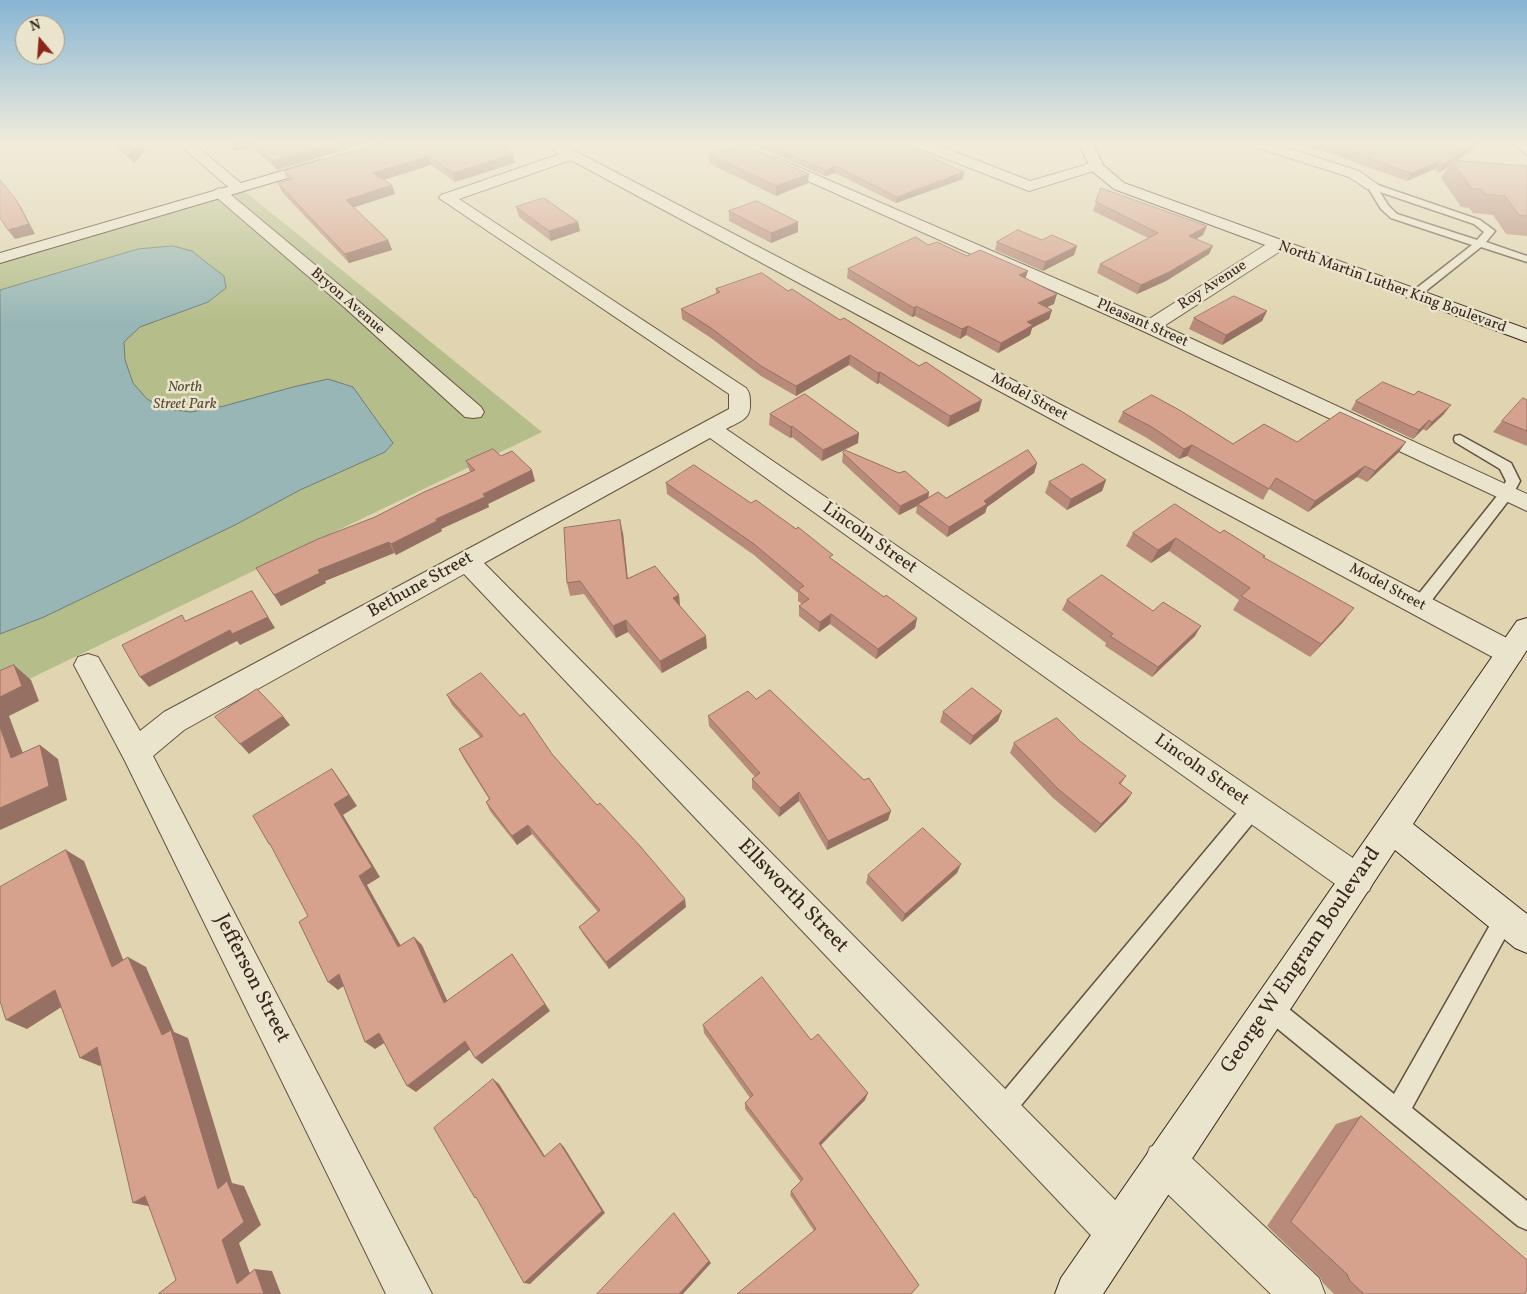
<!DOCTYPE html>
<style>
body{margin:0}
#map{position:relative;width:1527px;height:1294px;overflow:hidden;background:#e0d5b0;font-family:Vollkorn,serif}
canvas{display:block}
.north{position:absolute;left:15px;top:15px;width:50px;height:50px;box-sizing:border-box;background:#ebe4cc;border:1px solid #a39886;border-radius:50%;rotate:342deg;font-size:14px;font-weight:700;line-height:20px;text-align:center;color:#38261d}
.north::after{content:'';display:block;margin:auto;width:18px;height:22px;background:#8f2418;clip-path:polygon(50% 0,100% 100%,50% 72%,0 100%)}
</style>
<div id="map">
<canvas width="1527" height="1294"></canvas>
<div class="north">N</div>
</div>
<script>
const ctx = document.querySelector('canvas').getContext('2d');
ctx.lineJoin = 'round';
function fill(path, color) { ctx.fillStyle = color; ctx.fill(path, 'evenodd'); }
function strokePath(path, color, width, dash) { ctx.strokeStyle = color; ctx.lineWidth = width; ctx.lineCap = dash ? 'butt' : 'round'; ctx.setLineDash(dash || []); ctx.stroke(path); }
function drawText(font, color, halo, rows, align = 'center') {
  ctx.font = font + ' Vollkorn,serif'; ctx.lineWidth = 5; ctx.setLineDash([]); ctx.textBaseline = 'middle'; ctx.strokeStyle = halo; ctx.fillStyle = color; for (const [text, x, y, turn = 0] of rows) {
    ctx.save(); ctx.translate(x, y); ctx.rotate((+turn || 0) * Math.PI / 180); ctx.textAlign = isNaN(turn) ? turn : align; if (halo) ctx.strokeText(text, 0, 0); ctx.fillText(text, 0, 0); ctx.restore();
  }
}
const green = new Path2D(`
 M243,190L542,432L0,693V258Z`);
const water = new Path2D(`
 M173,246L192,251L207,263L224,276L226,288L208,302L140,327L124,342L125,360L133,383L147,399L166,409L191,412L224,406L293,387L328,379L353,387L393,443L385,452L300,490L235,525L44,617L0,634V290L138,249Z`);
const lane = new Path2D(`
 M1512,142H1521L1527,147V155Z
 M1372,183L1480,220L1495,231L1486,242L1527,256V262L1481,247L1417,298H1409L1408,296L1409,294L1472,245L1391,218L1381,209L1367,186ZM1380,192L1474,224L1484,232L1477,240L1397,214L1388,205Z
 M1460,435L1511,463L1520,481L1512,496L1425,609L1419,611L1413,609L1411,605L1413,601L1501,491L1506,481L1500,469L1455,442L1454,439L1455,436Z
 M1254,799L1261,801L1263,807L1261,813L1009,1120L1001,1124L993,1120L989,1112L993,1104L1247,801Z
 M1505,908L1512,911L1515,918L1512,925L1412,1108L1527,1201V1230L1518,1226L1262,1016L1259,1008L1262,1000L1270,997L1278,1000L1394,1094L1498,911Z`);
const street = new Path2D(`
 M176,142H192L243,185L246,188L243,191H233Z
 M540,142H558L577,152L1520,645L1524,653L1520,661L1510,664L1500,661L571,160L459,199L746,388C750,393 750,397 750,404C751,420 738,422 726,429L1369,869L1374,880L1369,891L1357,896L1345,891L710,438L484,563L1133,1218L1140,1233L1133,1248L1118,1255L1103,1248L464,574L184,730L153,756L432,1294H386L125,761L74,665L78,657L88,654L98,657L140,731L164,712L729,409V394L439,198L441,195L560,154Z
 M909,142H930L1030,181L1095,162L1100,163L1102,166L1100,169L1029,191L911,145Z
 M1247,142H1269L1359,171L1380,186L1377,189H1367L1349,177L1249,145Z
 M775,157L1149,319L1270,242H1282L1284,246L1282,250L1164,326L1527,494V511L1143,331L770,164L768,161L770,158Z
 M220,188L225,190L356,299L481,407L484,412L481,417L473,418L465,417L344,307L215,196L212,193L215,190Z
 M1165,1141L1180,1147L1319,1278L1325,1294H1271L1150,1177L1144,1162L1150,1147Z`);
const secondary = new Path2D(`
 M1078,142H1092L1103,165L1124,183L1527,329V342L1114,189L1092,171Z
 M320,160L325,161L327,164L325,167L0,263V253Z
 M1527,618V650L1413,824L1527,914V953L1515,948L1395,850L1103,1294H1055L1061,1278L1517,621Z`);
const wall = new Path2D(`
 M110,142H141L145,151L134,163Z
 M225,142H372L277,170L254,149L253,147L235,151Z
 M384,142L515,163L455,182L431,165L384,180L392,185L395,194L354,207L388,240L392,250L349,263L282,192L278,183L288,180L284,171Z
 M756,142H898L963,179L896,203L835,173L825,176L756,146Z
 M1295,142H1483L1458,160L1527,166V236L1506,234L1493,215L1473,213L1469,208L1461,207L1441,178L1448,167L1438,173L1435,169L1407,181L1337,156Z
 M709,154L808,183L776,196L709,163Z
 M1096,202L1207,226L1203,235L1196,239L1209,254L1166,281L1137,294L1097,273L1100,264L1148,238L1093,211Z
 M516,207L578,222L580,231L551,241L519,217Z
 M729,211L798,222V232L771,243L729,221Z
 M1042,240L1077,246L1074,255L1043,271L995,250L997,242Z
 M928,245L967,256L1026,278L1054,304L1047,307L1052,310L1049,319L1032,328L1030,335L998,353L966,335L960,339L915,316L912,317L847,278L848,269Z
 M716,289L788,291L979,411L948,427L879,383L877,384L849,365L796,396L761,376L711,338L682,319L681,309L716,294Z
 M1267,311L1262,321L1222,345L1189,329L1194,318Z
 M1527,400V446L1493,432L1502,421Z
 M1356,401L1444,414L1426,431L1423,429L1413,439L1351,410Z
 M1123,412L1233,444L1297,442H1406L1398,453L1367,482L1357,477L1308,512L1269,489L1263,500L1187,456L1179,459L1147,438L1118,422Z
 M770,414L858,443L822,461L792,437L790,438L769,425Z
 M843,453L928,498H946L1037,463L1034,473L987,507L985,513L947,537L916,513L917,506L899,515L842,462Z
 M501,456L535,481L488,504L489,507L441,529L442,531L396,555L394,553L325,581L326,583L281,606L256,568L375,517L470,472L466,461Z
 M1106,480L1102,491L1067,510L1045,493L1049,482Z
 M666,483L833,560L884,597L917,618L915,628L876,659L830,624L819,632L799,616V606L802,604L798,601V593L754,555L667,494Z
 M623,533L628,579L679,595L680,607L707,648L662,673L628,632L616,638L584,594L570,596L567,583Z
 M1133,533H1220L1265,556L1264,558L1343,622L1310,657L1233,610L1239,600L1169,551L1151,563L1126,546Z
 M1067,600L1153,611L1195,636L1152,677L1105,646L1106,643L1062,610Z
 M447,695L552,754L686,907L609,969L583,934L579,927L598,912L532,834L517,845L490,811L486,802L489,799L464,759L459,749L480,737L452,705Z
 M756,699L888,820L827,850L799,801L779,817L752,788V779L755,777L709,726L708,716Z
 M943,712L998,721L970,745L940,722Z
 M1014,743L1126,776L1121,784L1132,793L1126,802L1095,833L1053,798L1010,753Z
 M957,873L902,922L866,883L868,875Z
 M703,1025L811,1040L865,1100L821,1145L919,1285L814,1231L790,1195L791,1191L801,1182L745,1109V1103L750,1098L704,1033Z
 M1361,1116L1525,1294H1334L1323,1283L1320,1277L1267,1226L1336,1124Z`);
const shadedWall = new Path2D(`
 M141,142L145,151L134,163L129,154Z
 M231,142H251L253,147L235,151Z
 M339,142H372L277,170L273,161Z
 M1476,142H1483L1454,162L1452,160L1448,167L1438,173L1443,165Z
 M513,154L515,163L455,182L453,173Z
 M428,156L431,165L376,182L373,173Z
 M1440,161L1435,169L1407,181L1411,173Z
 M835,166V173L825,176L826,170Z
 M964,172L963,179L896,203L897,197Z
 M809,174L808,183L776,196V186Z
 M392,185L395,194L349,209L346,200Z
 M15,198L21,207L35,234L15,239L8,230Z
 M578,222L580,231L551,241L549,231Z
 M798,222V232L771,243V233Z
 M1207,226L1203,235L1186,245L1189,236Z
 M388,240L392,250L349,263L345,254Z
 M1077,246L1074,255L1043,271L1045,262Z
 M1213,246L1209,254L1166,281L1137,294L1141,285Z
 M1028,271L1025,280L1019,275Z
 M1057,294L1054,304L1036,312L1038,303Z
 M916,306L915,316L912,317L914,308Z
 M1052,310L1049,319L1032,328L1030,335L998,353L1001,343L1027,322Z
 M1267,311L1262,321L1222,345L1226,335Z
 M968,326L966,335L960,339L962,329Z
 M850,355L849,365L796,396V386Z
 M880,372L879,383L877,384L878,373Z
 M982,400L979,411L948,427L950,416Z
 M1451,405L1444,414L1426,431L1432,422Z
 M1429,420L1423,429L1413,439L1419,430Z
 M792,426V437L790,438L791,427Z
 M859,433L858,443L822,461L823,450Z
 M1406,442L1398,453L1367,482L1375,471Z
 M1192,445L1187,456L1179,459L1184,449Z
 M1037,463L1034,473L987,507L985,513L947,537L949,527Z
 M1365,466L1357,477L1308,512L1315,501Z
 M532,470L535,481L488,504L489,507L441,529L442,531L396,555L391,544L436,519L483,494Z
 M1106,480L1102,491L1067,510L1071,499Z
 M929,492L928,502L918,504L917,506L899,515L900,506Z
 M620,520L623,533L629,592L627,579Z
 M1176,538L1169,551L1151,563L1158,550Z
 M389,542L394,553L325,581L326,583L281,606L274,595L318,570Z
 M252,591L275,628L240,645L237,641L149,687L140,677Z
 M679,595L680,608L673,598Z
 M1354,608L1343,622L1310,657L1321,644Z
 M831,614L830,624L819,632L820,622Z
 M917,618L915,628L876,659L878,649Z
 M626,620L628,632L616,638L613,626Z
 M1201,626L1195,636L1152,677L1158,667Z
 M706,636L707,648L662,673L660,661Z
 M14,665L31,680L39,701L9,716L30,772L11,758L0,727V697Z
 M1002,711L998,721L970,745L973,736Z
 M283,716L290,725L249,754L240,744Z
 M40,745L58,759L67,800L0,830V808Z
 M332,769L340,780L357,806L343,815L380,877L367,885L406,955L398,947L359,876L334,804Z
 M799,792V801L779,817L780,808Z
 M1132,793L1126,802L1095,833L1101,824Z
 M891,811L888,820L827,850L828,841Z
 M528,825L532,834L517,845L512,836Z
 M66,850L84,861L130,977L112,967Z
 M961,864L957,873L902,922L905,914Z
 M685,899L686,907L609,969L606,962Z
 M414,937L422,945L452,1011L444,1003Z
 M512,954L550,1011L482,1064L475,1058Z
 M128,957L146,967L174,1032L188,1038L232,1183L244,1186L261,1225L239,1243L254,1285L237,1284L222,1240L162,1035Z
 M339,974L349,982L338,990L328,982Z
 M55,990L74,999L27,1029L6,1020Z
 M379,1033L389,1040L375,1049L365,1042Z
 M465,1041L472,1048L416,1092L407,1086Z
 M97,1047L116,1055L100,1066L80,1058Z
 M493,1079L499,1084L548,1161L544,1157Z
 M868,1093L865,1100L818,1148L819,1143Z
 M560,1143L564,1147L605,1213L530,1284L524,1283Z
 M145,1196L153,1207L133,1203Z
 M674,1213L711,1263L683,1294H679Z
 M255,1269L272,1271L281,1294H264Z`);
const building = new Path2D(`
 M115,142H141L129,154Z
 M252,142H339L273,161Z
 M384,142H495L513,154L453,173L428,156L373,173L392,185L346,200L388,240L345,254L278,183L292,179L284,171Z
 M761,142H898L964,172L897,197L835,166L826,170Z
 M1324,142H1476L1443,165L1440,161L1411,173Z
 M747,144L749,147L809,174L776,186L709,154Z
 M1452,160L1527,166V216L1519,215L1505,196L1485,194L1481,189H1472Z
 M0,180L15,198L29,224L8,230L0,218Z
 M1101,188L1207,226L1189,236L1213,246L1169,272L1141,285L1100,264L1158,233L1096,202Z
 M544,198L578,222L549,231L516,207Z
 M757,201L798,222L771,233L729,211Z
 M1018,230L1042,240L1052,235L1077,246L1045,262L997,242Z
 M916,237L928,245L937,242L967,256L980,250L1028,271L1019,275L1057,294L1038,303L1052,310L1027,322L1033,325L1001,343L968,326L962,329L916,306L914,308L848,269Z
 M762,273L788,291L792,289L840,320L844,318L919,366L926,362L982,400L950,416L880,372L878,373L850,355L796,386L761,366L711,328L681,309L720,292L716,289Z
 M1234,296L1267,311L1226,335L1194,318Z
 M1383,382L1414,395L1418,391L1451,405L1432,422L1429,420L1419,430L1356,401Z
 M805,394L859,433L823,450L792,426L791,427L770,414Z
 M1152,395L1181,411L1233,444L1264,424L1297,442L1340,412L1406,442L1375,471L1365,466L1315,501L1276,478L1269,489L1192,445L1184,449L1152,427L1123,412Z
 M1523,398L1527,400V431L1502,421Z
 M493,449L501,456L512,451L532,470L483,494L485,497L436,519L437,521L391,544L389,542L318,570L320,573L274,595L256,568L318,539L375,517L424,492L475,470L466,461Z
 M845,450L899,473L905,471L929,492L900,506L843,453Z
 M1028,450L1037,463L984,501L987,504L949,527L918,504L938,492L946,498Z
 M1083,464L1106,480L1071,499L1049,482Z
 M694,465L751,503L756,500L796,529L798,527L833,555L829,557L884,597L886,595L917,618L878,649L831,614L820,622L799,606L809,599L798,590L804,586L754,544L666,483Z
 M1175,504L1220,533L1224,530L1265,556L1263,557L1354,608L1321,644L1241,596L1250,588L1176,538L1158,550L1133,533Z
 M620,520L627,579L655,566L679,595L673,598L706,636L660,661L626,620L613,626L580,581L567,583L564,528Z
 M1102,575L1153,611L1163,602L1201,626L1158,667L1110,636L1113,634L1067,600Z
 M252,591L268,617L232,634L230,630L140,677L122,645L182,615L185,621Z
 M14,665L22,686L0,697V671Z
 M481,673L520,716L524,713L552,754L597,805L600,803L640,846L685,899L606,962L579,927L600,910L528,825L512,836L486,802L490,799L459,749L483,736L447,695Z
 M972,688L1002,711L973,736L943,712Z
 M257,689L283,716L240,744L215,717Z
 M770,690L864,780L869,778L891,811L828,841L799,792L780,808L752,779L760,773L708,716L748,691L756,699Z
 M1057,718L1080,741L1126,776L1119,783L1132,793L1101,824L1058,789L1014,743Z
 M0,727L11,758L40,745L49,786L0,808Z
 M332,769L349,795L334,804L372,867L359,876L398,947L414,937L444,1003L512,954L545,1004L475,1058L465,1041L407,1086L379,1033L365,1042L339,974L328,982L299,922L308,916L270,844H269L253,816Z
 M923,828L961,864L905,914L868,875Z
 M66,850L112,967L128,957L162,1035L171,1030L218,1189L227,1181L244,1222L222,1240L237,1284L255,1269L264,1294H158L176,1280L145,1196L133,1203L97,1047L80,1058L55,990L6,1020L0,1001V887Z
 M762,977L811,1040L818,1034L868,1093L819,1143L919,1285L911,1294H737L816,1229L791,1191L803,1179L745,1103L753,1095L703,1025Z
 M493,1079L544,1157L560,1143L602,1211L524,1283L476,1197L475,1198L434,1128Z
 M1361,1116L1527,1260V1290L1525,1294H1364L1350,1281L1347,1274L1291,1222Z
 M674,1213L709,1261L679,1294H597Z`);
const farStreetnames = [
 ["Roy Avenue",1213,286,-33],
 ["North Martin Luther King Boulevard",1392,288,20],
 ["Bryon Avenue",347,302,41],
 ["Pleasant Street",1142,324,24],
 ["Model Street",1029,398,28],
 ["Model Street",1387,588,28]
];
const farParknames = [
 ["North",185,388],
 ["Street Park",185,405]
];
const streetNames = [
 ["Lincoln Street",869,539,35],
 ["Bethune Street",421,586,-29],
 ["Lincoln Street",1201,771,35]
];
const nearStreetnames = [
 ["Ellsworth Street",792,897,46],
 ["George W Engram Boulevard",1302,961,-56],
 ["Jefferson Street",251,979,63]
];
fill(green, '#b5bd8a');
fill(water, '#97b6b5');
strokePath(water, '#717c78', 1);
strokePath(lane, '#625242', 3);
strokePath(street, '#625242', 2);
strokePath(secondary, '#38261d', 2);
fill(lane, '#ebe4cc');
fill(street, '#ebe4cc');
fill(secondary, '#ebe4cc');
fill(wall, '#b88a79');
fill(shadedWall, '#967163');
fill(building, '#d6a18d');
strokePath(building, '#967163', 1);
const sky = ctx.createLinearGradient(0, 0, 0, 324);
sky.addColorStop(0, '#87b5d4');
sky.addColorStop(0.44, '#f1ecdb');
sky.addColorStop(1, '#f1ecdb00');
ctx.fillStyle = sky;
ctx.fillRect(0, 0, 1527, 324);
drawText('15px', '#38261d', '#ebe4cc', farStreetnames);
drawText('italic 15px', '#574c38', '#ebe4cc', farParknames);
drawText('18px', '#38261d', '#ebe4cc', streetNames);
drawText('21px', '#38261d', '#ebe4cc', nearStreetnames);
</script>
